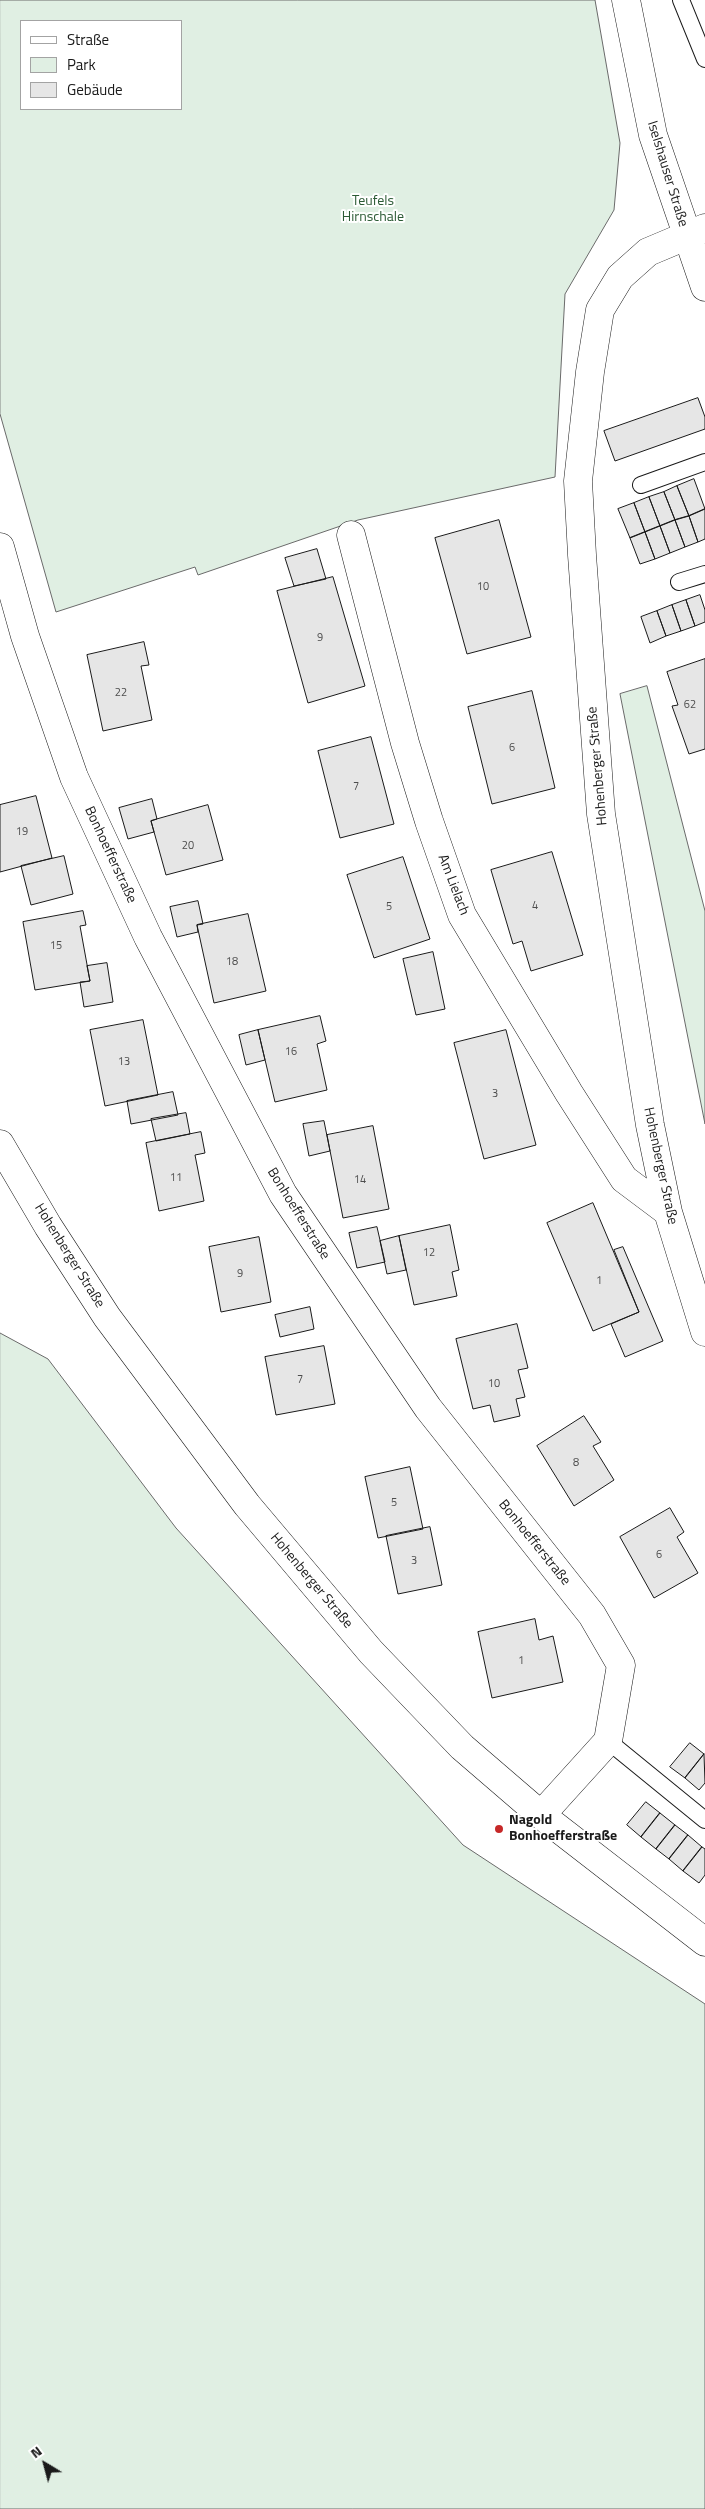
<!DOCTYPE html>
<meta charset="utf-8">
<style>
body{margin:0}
#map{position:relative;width:705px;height:2509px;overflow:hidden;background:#fff;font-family:"Titillium Web",sans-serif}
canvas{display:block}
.legend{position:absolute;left:20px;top:20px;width:162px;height:90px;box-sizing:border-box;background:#fff;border:1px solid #a3a3a3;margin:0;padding:6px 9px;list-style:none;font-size:15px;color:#1a1a1a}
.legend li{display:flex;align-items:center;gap:10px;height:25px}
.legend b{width:25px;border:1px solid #a3a3a3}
.north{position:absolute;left:20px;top:2439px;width:50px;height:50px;-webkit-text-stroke:4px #fff;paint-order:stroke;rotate:323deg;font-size:14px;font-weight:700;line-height:20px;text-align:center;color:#1a1a1a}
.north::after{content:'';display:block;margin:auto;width:18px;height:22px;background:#1a1a1a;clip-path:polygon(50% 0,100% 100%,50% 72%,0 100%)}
</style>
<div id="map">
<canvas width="705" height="2509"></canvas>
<ul class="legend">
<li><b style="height:6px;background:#fff"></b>Straße</li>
<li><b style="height:14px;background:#e0efe3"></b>Park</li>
<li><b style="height:14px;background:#e6e6e6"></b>Gebäude</li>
</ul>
<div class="north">N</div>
</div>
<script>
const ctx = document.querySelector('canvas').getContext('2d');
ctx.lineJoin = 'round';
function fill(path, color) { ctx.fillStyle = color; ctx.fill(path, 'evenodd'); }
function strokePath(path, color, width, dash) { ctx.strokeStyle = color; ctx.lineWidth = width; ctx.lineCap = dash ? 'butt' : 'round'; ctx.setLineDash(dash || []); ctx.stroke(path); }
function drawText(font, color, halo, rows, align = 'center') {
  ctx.font = font + ' "Titillium Web",sans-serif'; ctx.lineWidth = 4; ctx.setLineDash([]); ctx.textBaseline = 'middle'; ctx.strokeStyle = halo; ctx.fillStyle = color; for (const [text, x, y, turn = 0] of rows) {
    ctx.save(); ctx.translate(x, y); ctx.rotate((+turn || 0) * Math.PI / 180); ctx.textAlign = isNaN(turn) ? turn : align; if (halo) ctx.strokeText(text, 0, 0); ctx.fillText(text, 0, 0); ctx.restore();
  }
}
const green = new Path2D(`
 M0,0H595L620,143L614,210L565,294L555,477L358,520L198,575L195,567L56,612L0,414ZM21,21H181V109H21Z
 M647,686L705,911V1124L620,694Z
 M0,1333L48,1359L176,1528L463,1845L705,2004V2509H0Z`);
const building = new Path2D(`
 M698,398L705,417V429L615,461L604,431Z
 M694,479L705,509L689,516L677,486Z
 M677,486L689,516L675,520L664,492Z
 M664,492L675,520L660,526L649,497Z
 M649,497L660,526L645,532L634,503Z
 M634,503L645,532L630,538L618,509Z
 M705,509V539L698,542L689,516Z
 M689,516L698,542L685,547L675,520Z
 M499,520L531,637L467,654L435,538Z
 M675,520L685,547L670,553L660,526Z
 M660,526L670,553L655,559L645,532Z
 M645,532L655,559L640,564L630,538Z
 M317,549L326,579L294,586L285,558Z
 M333,577L365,686L308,703L277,591Z
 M700,595L705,610V622L695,626L686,600Z
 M686,600L695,626L681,631L672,605Z
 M672,605L681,631L666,636L657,611Z
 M657,611L666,636L650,643L641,617Z
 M144,642L149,665L141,666L152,720L103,731L87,655Z
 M705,659V749L689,754L672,706L678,705L667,672Z
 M532,691L555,788L492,804L468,707Z
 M371,737L394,824L340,838L318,751Z
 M36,796L52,858L0,872V805Z
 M152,799L157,819L151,821L154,832L128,839L119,808Z
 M208,805L223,860L166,875L151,821Z
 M552,852L583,955L531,971L522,941L513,944L491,870Z
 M64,856L73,894L31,905L21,866Z
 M403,857L430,939L374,958L347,875Z
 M198,901L203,924L197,925L198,932L177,937L170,907Z
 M83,911L86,925L80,926L90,981L35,990L23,922Z
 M248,914L266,991L214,1003L197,925Z
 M433,952L445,1009L416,1015L403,959Z
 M107,963L113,1002L84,1007L80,982L90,981L87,966Z
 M320,1016L326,1041L317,1044L327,1090L275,1102L258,1030Z
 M143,1020L158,1095L105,1106L90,1030Z
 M258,1030L265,1060L246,1065L239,1035Z
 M506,1030L536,1145L484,1159L454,1043Z
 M173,1092L178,1115L131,1124L127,1101Z
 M186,1113L190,1134L156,1141L151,1119Z
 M324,1121L330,1151L309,1156L303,1124Z
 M373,1126L389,1209L343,1218L327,1135Z
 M201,1132L205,1153L195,1155L204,1201L159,1211L146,1143Z
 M593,1203L639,1312L593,1331L547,1223Z
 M450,1225L459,1270L452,1272L457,1296L414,1305L399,1236Z
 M377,1227L385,1262L357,1268L349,1233Z
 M399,1236L406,1270L387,1274L380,1241Z
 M259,1237L271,1302L221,1312L209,1247Z
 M623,1247L663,1341L625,1357L611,1324L639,1312L614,1250Z
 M310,1307L314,1329L280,1337L275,1315Z
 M517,1324L528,1368L518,1370L525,1397L516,1399L520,1416L494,1422L490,1405L473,1409L456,1339Z
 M324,1346L335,1404L276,1415L265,1357Z
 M584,1416L601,1442L593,1446L614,1480L574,1506L537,1446Z
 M410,1467L423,1529L378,1538L365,1477Z
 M670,1508L684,1532L677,1537L698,1573L654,1598L620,1537Z
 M430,1527L442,1585L398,1594L386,1536Z
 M535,1619L539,1640L553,1636L563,1682L492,1698L478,1632Z
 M690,1743L704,1754L685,1778L670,1767Z
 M704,1754L705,1783L699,1790L685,1778Z
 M646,1802L660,1813L641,1837L627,1825Z
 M660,1813L675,1825L656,1849L641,1837Z
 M675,1825L688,1835L669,1859L656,1849Z
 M688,1835L702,1847L683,1871L669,1859Z
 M702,1847L705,1849V1875L699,1883L683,1871Z`);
const service = new Path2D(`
 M681,0L705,59
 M641,485L705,462
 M679,582L705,574
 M608,1741L705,1820`);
const minor = new Path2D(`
 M626,0L653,135L705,287
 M705,228L648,252L620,277L600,310L590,372L578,481L582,555L601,814L650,1125L668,1212L705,1332
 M351,535L405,743L429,821L462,915L569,1093L624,1179L668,1212
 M0,547L25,636L74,777L148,937L283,1194L428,1408L592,1615L621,1665L608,1741L541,1815
 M0,1144L48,1226L107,1317L247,1505L371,1652L462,1747L541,1815L705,1942`);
const markers = [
 [499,1829,5,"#c62828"]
];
const numberNames = [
 ["10",483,587],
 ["9",320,638],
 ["22",121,693],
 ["62",690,705],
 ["6",512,748],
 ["7",356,787],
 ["19",22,832],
 ["20",188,846],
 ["4",535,906],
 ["5",389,907],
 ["15",56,946],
 ["18",232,962],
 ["16",291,1052],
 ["13",124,1062],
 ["3",495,1094],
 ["11",176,1178],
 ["14",360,1180],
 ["12",429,1253],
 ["9",240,1274],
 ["1",599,1281],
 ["7",300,1380],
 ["10",494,1384],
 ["8",576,1463],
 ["5",394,1503],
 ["6",659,1555],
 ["3",414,1561],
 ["1",521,1661]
];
const streetNames = [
 ["Iselshauser Straße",667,174,73],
 ["Hohenberger Straße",598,766,-95],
 ["Bonhoefferstraße",110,855,65],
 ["Am Lielach",453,885,69],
 ["Hohenberger Straße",660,1166,78],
 ["Bonhoefferstraße",298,1214,58],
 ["Hohenberger Straße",69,1256,58],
 ["Bonhoefferstraße",534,1543,51],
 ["Hohenberger Straße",311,1581,50]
];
const parkNames = [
 ["Teufels",373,202],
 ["Hirnschale",373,218]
];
const poiNames = [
 ["Nagold",509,1821],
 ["Bonhoefferstraße",509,1837]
];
fill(green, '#e0efe3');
strokePath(green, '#6a6a6a', 1);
fill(building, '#e6e6e6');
strokePath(building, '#1a1a1a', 1);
strokePath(service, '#1a1a1a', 18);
strokePath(minor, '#1a1a1a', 29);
strokePath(service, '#fff', 16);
strokePath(minor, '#fff', 28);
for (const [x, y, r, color] of markers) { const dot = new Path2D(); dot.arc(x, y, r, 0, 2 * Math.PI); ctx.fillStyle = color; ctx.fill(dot); strokePath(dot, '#fff', 2); }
drawText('11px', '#4d4d4d', null, numberNames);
drawText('14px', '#1a1a1a', '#fff', streetNames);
drawText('14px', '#2b5a34', '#fff', parkNames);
drawText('bold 14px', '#1a1a1a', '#fff', poiNames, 'left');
</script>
